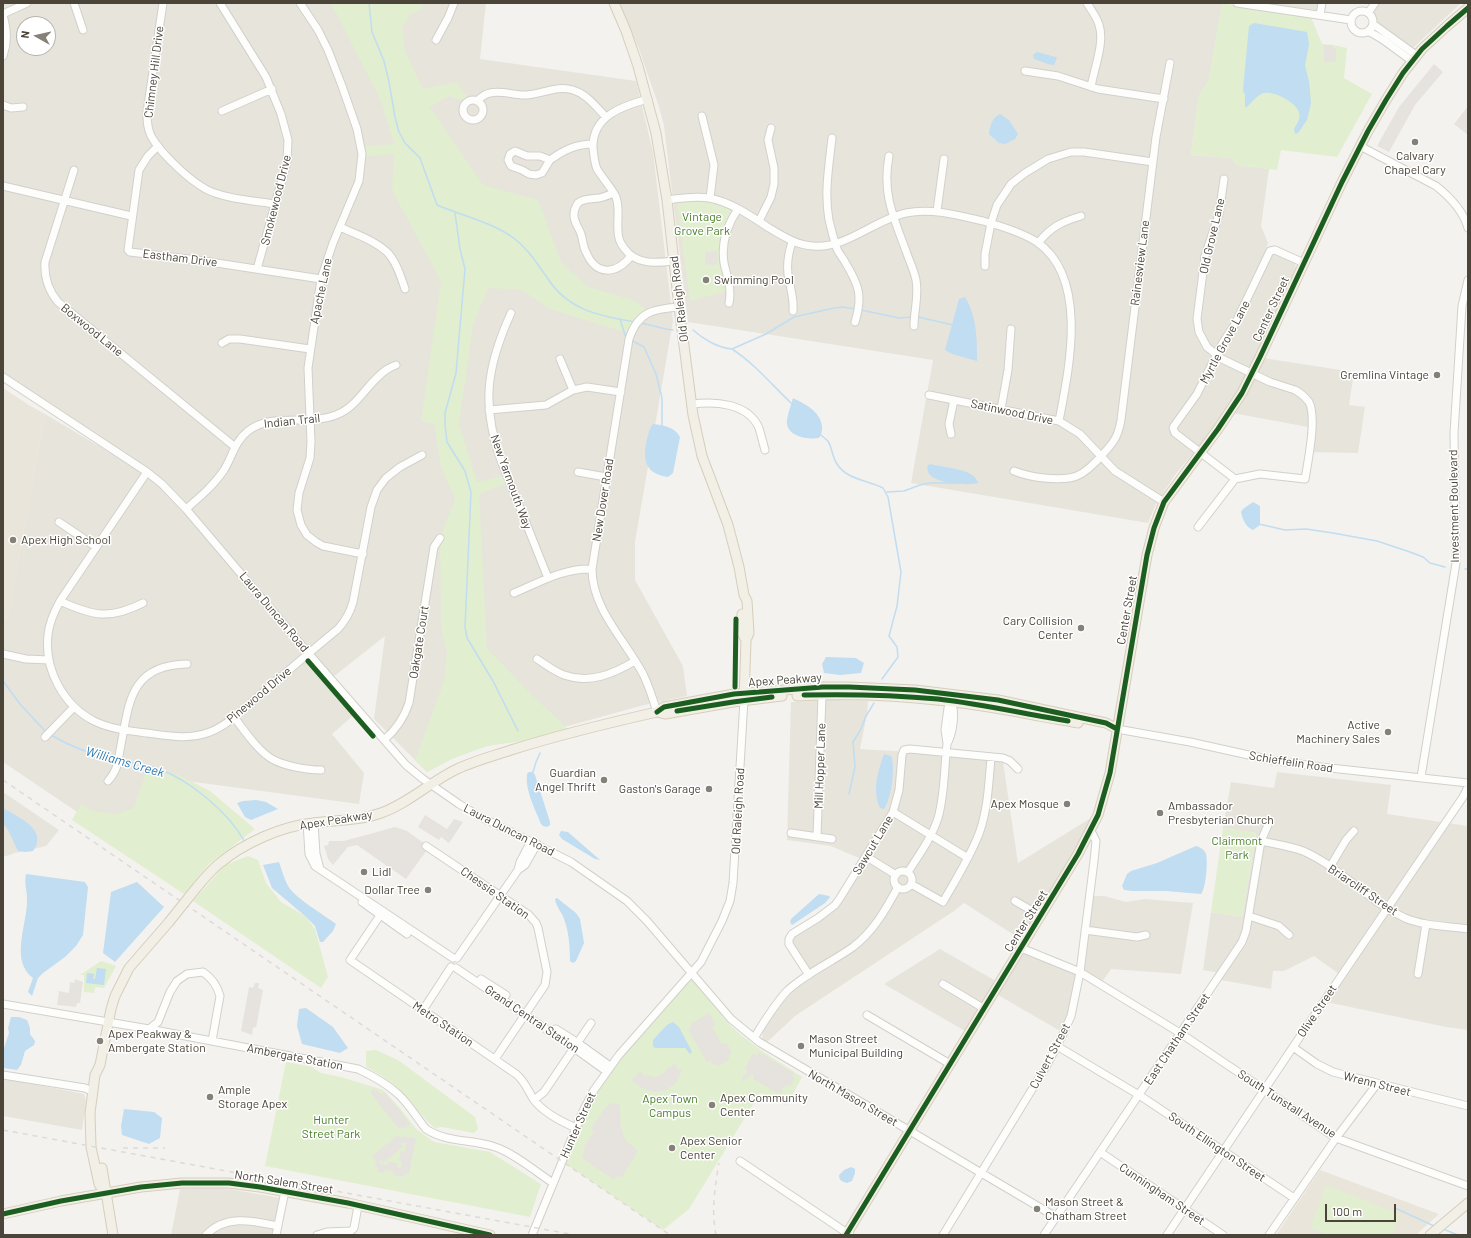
<!DOCTYPE html>
<style>
body{margin:0}
#map{position:relative;width:1471px;height:1238px;overflow:hidden;background:#f4f2ee;font-family:Barlow,sans-serif}
canvas{display:block}
.frame{position:absolute;inset:0;border:4px solid #4b4439;pointer-events:none}
.north{position:absolute;left:16px;top:16px;width:40px;height:40px;box-sizing:border-box;background:#fff;border:1px solid #b7b4b0;border-radius:50%;rotate:278deg;font-size:11px;font-weight:700;line-height:16px;text-align:center;color:#4b4439}
.north::after{content:'';display:block;margin:auto;width:14px;height:18px;background:#868178;clip-path:polygon(50% 0,100% 100%,50% 72%,0 100%)}
.scale{position:absolute;left:1325px;top:1204px;width:71px;height:18px;box-sizing:border-box;border:2px solid #4b4439;border-top:0;padding-left:5px;font-size:12px;line-height:14px;white-space:nowrap;color:#4b4439;-webkit-text-stroke:3px #fff;paint-order:stroke}
</style>
<div id="map">
<canvas width="1471" height="1238"></canvas>
<div class="frame"></div>
<div class="north">N</div>
<div class="scale">100 m</div>
</div>
<script>
const ctx = document.querySelector('canvas').getContext('2d');
ctx.lineJoin = 'round';
function fill(path, color) { ctx.fillStyle = color; ctx.fill(path, 'evenodd'); }
function strokePath(path, color, width, dash) { ctx.strokeStyle = color; ctx.lineWidth = width; ctx.lineCap = dash ? 'butt' : 'round'; ctx.setLineDash(dash || []); ctx.stroke(path); }
function drawText(font, color, halo, rows, align = 'center') {
  ctx.font = font + ' Barlow,sans-serif'; ctx.lineWidth = 3; ctx.setLineDash([]); ctx.textBaseline = 'middle'; ctx.strokeStyle = halo; ctx.fillStyle = color; for (const [text, x, y, turn = 0] of rows) {
    ctx.save(); ctx.translate(x, y); ctx.rotate((+turn || 0) * Math.PI / 180); ctx.textAlign = isNaN(turn) ? turn : align; if (halo) ctx.strokeText(text, 0, 0); ctx.fillText(text, 0, 0); ctx.restore();
  }
}
const residential = new Path2D(`
 M3,3H486L480,59L636,81L653,152L673,321L635,542V580L683,666L687,696L644,705L568,726L548,730L494,744L463,753L427,772L374,719L385,636L333,677L174,490L155,475L3,372ZM24,24H48V48H24Z
 M618,3H1222L1209,80L1199,95L1191,155L1231,158L1237,165L1269,169L1261,226L1268,243L1266,249L1295,262L1296,269L1256,357L1354,372L1349,405L1365,407L1358,453L1306,452L1308,427L1227,412L1175,475L1156,504L1148,523L911,483L933,360L688,322L664,126L659,107L639,49Z
 M1254,3H1319L1316,12Z
 M1378,3H1461L1414,47L1410,46L1374,20L1373,9Z
 M45,414L144,473L161,488L184,512L356,713L332,734L364,773L359,804L149,776L139,825L83,816L3,762V621H7Z
 M832,700L868,701L867,714L860,749L910,752L1003,762L1018,863L1091,818L1084,836L1022,940L964,903L954,911L795,1016L766,1043L762,1039L763,1030L770,1019L794,989L812,975L794,945L792,938L833,910L843,901L865,863L859,858L831,846L787,840L791,702Z
 M1277,772L1391,785L1387,814L1468,826V1030L1446,1027L1326,1002L1343,977L1314,956L1284,971H1273L1271,989L1221,980L1219,973L1203,970L1211,912L1242,917L1256,833L1223,828L1231,782L1274,788Z
 M3,792L59,830L46,846L15,853L3,857Z
 M1093,896H1104L1126,902L1145,899L1193,903L1181,974L1111,969L1102,982L1084,970Z
 M940,949L996,981L965,1031L884,984Z
 M1025,953L1077,974L1069,1013L1062,1032L998,995L1020,955Z
 M3,1078L84,1094L86,1102L82,1130L3,1116Z
 M223,1188L287,1199L279,1235H171L180,1189Z`);
const education = new Path2D(`
 M3,388L29,405L45,414L7,622L3,621Z
 M1320,1170L1439,1214L1416,1235H1276Z`);
const green = new Path2D(`
 M331,3H418L424,7L411,14L402,28L405,51L423,89L457,82L469,98L465,101L449,96L430,107L483,185L538,200L561,262L588,287L633,300L646,309C637,316 631,323 627,333L550,309L522,290L488,288L473,325L459,424L477,482L507,475L510,482L479,494L487,648L528,691L571,732L552,737L487,746L452,759L427,772L415,760L444,681L447,652L441,627L440,538L455,499L441,467L434,424L421,421L441,281L392,190L394,154L361,157V147L394,144L381,101Z
 M1222,3L1311,17L1322,44L1334,45L1347,48L1344,78L1372,94L1337,157L1281,150L1277,170L1237,165L1231,158L1191,155L1199,95L1209,80Z
 M688,201L711,202L721,205L731,210V214L723,233L727,291L690,301L677,203Z
 M147,768L179,775L210,791L255,829L209,864L184,894L72,820L81,804L92,811L117,814L134,808Z
 M1223,828L1256,833L1242,917L1211,912Z
 M248,856L258,860L266,883L281,902L305,916L315,929L328,977L321,988L193,901L225,865Z
 M101,961L116,966L104,988L95,987L94,993L84,992V975H80Z
 M692,973C704,991 716,1011 732,1027C752,1046 778,1061 802,1077L787,1105L760,1093L689,1209L663,1230L563,1162L585,1113L613,1066Z
 M376,1050L398,1060L475,1117L478,1129L474,1133L442,1127L435,1128C421,1117 413,1102 400,1090C390,1080 378,1073 366,1067V1051Z
 M286,1062L312,1067L321,1073L341,1077L383,1090L400,1108L416,1129L434,1142L490,1152L541,1184L530,1217L265,1166Z
 M1326,1185L1400,1214L1392,1235H1329L1310,1228Z`);
const parking = new Path2D(`
 M1324,45H1333V48L1336,49V62H1324Z
 M1434,64L1443,72L1415,105L1389,152L1377,146L1399,107Z
 M1468,106V135L1454,124Z
 M717,251L718,264L705,265V252Z
 M425,815L447,829L454,819L463,822L449,843L441,837L439,840L418,827Z
 M395,827L407,831L429,847L406,879L357,845L348,847L333,865L328,859L324,846L328,845L329,841H344Z
 M75,979L83,982L80,1003H77L76,1007L57,1005L59,991L69,993L70,982L74,983Z
 M255,983H259L258,988L263,990L256,1028L254,1027L253,1028L252,1035L241,1031L249,987L253,988Z
 M709,1013L716,1024L712,1027L722,1044L727,1043L732,1054L728,1056L730,1059L719,1066L712,1064L711,1060L707,1062L688,1030L691,1028L690,1024Z
 M759,1052L794,1073L792,1076L795,1078L790,1086L787,1085L782,1088L783,1092L777,1093L753,1079L754,1076L753,1074L743,1082L742,1076L747,1073L748,1070L745,1068L753,1053L757,1056Z
 M672,1064L677,1065V1068L682,1070L676,1083L666,1090L654,1092L650,1091L640,1087L631,1080L641,1071L645,1077L647,1075L653,1077L659,1076L666,1071L668,1067L671,1068Z
 M374,1088L381,1094L385,1092L410,1124L404,1129L402,1127L399,1129L370,1092Z
 M611,1103L620,1105L621,1128L626,1141L638,1151L621,1178L618,1176L614,1180L582,1158L584,1153V1147L594,1131L591,1128L605,1108Z
 M398,1135L401,1138L403,1136L416,1138L409,1174L405,1173L404,1177L393,1175L394,1171L385,1170L384,1173L378,1172V1168L376,1165L375,1160L372,1156ZM404,1142L406,1143L405,1151H401L399,1161L402,1162L401,1168L397,1167V1163L388,1162L387,1165L379,1163V1161L381,1160L384,1162L403,1147L401,1144Z`);
const water = new Path2D(`
 M1254,23L1307,32L1309,44L1305,66L1309,81L1311,103L1307,120L1298,133L1295,134L1294,129C1297,124 1301,118 1299,112C1295,102 1275,91 1264,93C1256,95 1252,104 1245,108V95L1243,90L1249,26Z
 M1037,52L1056,57L1057,58L1054,65L1048,64L1034,59L1033,55Z
 M1000,114L1009,120L1018,134L1015,139L1005,144L999,143L989,134C990,125 992,118 1000,114Z
 M965,297C977,317 977,338 977,361L952,354L945,350L959,299Z
 M793,398C805,404 820,411 822,426C822,431 822,434 819,438C807,440 785,436 787,420C788,413 791,405 793,398Z
 M653,424C663,425 675,427 680,437L673,473L668,477C645,474 642,459 647,439C649,433 649,428 653,424Z
 M931,464C943,468 975,468 978,483C967,486 922,484 928,465Z
 M1253,502L1260,506V525L1253,530C1245,526 1243,520 1241,512L1243,509Z
 M826,657L856,658L864,663L861,673L840,675L824,673L822,664Z
 M884,754L891,756C896,766 891,800 884,809L880,808C872,790 878,771 884,754Z
 M529,772H533L535,775L550,822V825L547,827L543,826L541,824C535,809 525,791 527,774Z
 M256,800L266,802L278,809L251,820L245,817L237,803L243,801Z
 M3,808C18,817 49,830 33,851L25,852L18,851L8,830L3,823Z
 M561,831L568,832L600,860L595,859L562,839L559,835Z
 M1196,846C1200,847 1205,850 1206,854C1208,862 1206,888 1201,894L1166,891H1132L1124,890L1122,886L1127,874L1131,871L1157,863Z
 M279,862C282,870 284,879 288,886C296,899 323,914 336,924L333,931L323,942H320L315,926L305,916L272,888L263,865Z
 M26,874L85,882L88,887L83,935L76,946L65,957L43,973L38,978L32,996L28,992L33,978C9,960 28,923 27,899C27,890 24,883 26,874Z
 M137,882L164,907L115,962L103,953L111,892Z
 M819,894L829,896L830,897L825,903L792,925L790,922L791,919Z
 M557,898L576,913L580,919L584,943L576,961L573,963L570,961C570,947 569,932 564,919C562,912 556,907 555,899Z
 M97,968L106,969L104,985L86,983L87,973L94,974L93,979H95Z
 M306,1008L333,1027L348,1048L340,1053L302,1044L297,1026L299,1009Z
 M11,1017H19L27,1020L30,1028V1034L35,1041L34,1045L25,1051L21,1065L17,1070L3,1068V1051L9,1033L8,1028Z
 M673,1022L679,1027L692,1052L690,1054L685,1048H655L653,1046V1040L667,1025Z
 M124,1109L154,1112L162,1118L160,1138L149,1144L122,1135L121,1126Z
 M851,1167L855,1169V1173L852,1181L847,1183C842,1182 839,1180 839,1175L844,1170Z`);
const stream = new Path2D(`
 M369,3L372,32L384,61L389,82L395,117L399,132L405,143L420,158L437,205C463,216 492,222 515,239C529,250 538,265 548,279C569,311 601,316 635,322
 M455,213L460,249L465,269L456,373L445,413V425L447,442L465,471L471,492L465,627L467,638L493,681L518,731
 M861,310L899,318L912,317
 M918,317L953,325
 M620,319L625,335L628,337
 M641,323L666,329L673,330
 M693,330C703,339 718,348 732,349L766,334L794,317L834,308L843,307L855,309
 M631,340L644,347L656,374L662,398V427
 M732,349C755,364 772,385 792,404
 M821,435C823,437 826,439 828,441C832,447 832,457 837,464C847,480 868,480 883,488L888,497L901,572L897,606L889,636L897,647L898,657L882,679
 M887,492L904,491L920,485L930,483H958
 M1259,524L1285,530L1306,529L1333,533L1377,541L1410,552L1423,557L1430,563L1445,567
 M1465,569H1468
 M3,681L20,704L46,732
 M51,735C71,747 93,755 116,759
 M120,760C132,763 147,765 159,769C191,781 228,812 245,842
 M533,772L536,762L540,753
 M849,794L855,767L853,742L861,729L866,716L874,703
 M1395,1208L1434,1226
 M1443,1229L1458,1235`);
const minor = new Path2D(`
 M74,3L83,30
 M163,3L147,112C147,120 147,128 151,136C161,154 195,187 215,193C234,200 256,201 276,204
 M220,3L266,77L281,114L288,140L287,162L257,269
 M300,3L318,30L328,50L342,86L357,129L362,154L359,181L333,243L321,279L308,368L311,442L310,458L299,493L297,510L301,525L307,535L316,542L323,546L363,554
 M1087,3C1091,10 1097,17 1099,25C1105,42 1094,69 1091,87
 M1237,3L1351,20
 M1351 22a11 11 0 1 1 22 0a11 11 0 1 1-22 0Z
 M1368,13L1375,3
 M3,14L27,3
 M3,15C7,30 8,42 3,56
 M1320,15L1322,3
 M1373,24L1416,55
 M1368,31L1382,39L1412,61
 M436,40L448,18L454,3
 M1025,71L1058,76L1098,89L1164,99
 M648,99C622,106 592,116 593,148C594,155 594,162 597,169C603,179 611,187 616,197C620,209 617,219 618,231C618,237 620,243 624,248C636,265 655,263 674,261
 M463 110a10 10 0 1 1 20 0a10 10 0 1 1-20 0Z
 M477,101C481,97 485,94 490,93C503,90 515,96 527,95C543,94 557,85 573,90C587,94 596,107 606,117
 M3,105L11,108L23,107
 M222,111L272,89
 M702,116L714,165L710,198
 M832,138C829,165 824,193 829,220C831,229 834,240 837,249C839,254 843,258 845,262C859,285 863,296 855,322
 M158,146L148,156L139,170L128,250L130,252L197,260L321,279
 M1360,146L1436,186C1450,197 1463,210 1468,228
 M889,156C882,193 893,216 906,251C909,260 914,270 916,280C919,296 914,311 914,326
 M550,160L542,173L536,175L529,174L522,170L511,166L508,160L510,154L515,151L527,156H540L550,160C564,150 576,144 593,144
 M74,170L45,262C44,278 48,290 58,302L235,447
 M3,186L131,216
 M614,193C609,195 604,197 599,198C592,199 584,198 578,203C576,206 574,210 574,214C573,221 579,228 581,234C583,240 583,247 586,252C596,276 616,275 631,256
 M667,200C681,198 695,196 709,198C731,202 751,216 769,228C783,236 796,245 813,246C846,249 874,220 906,213C932,208 957,215 983,221C1001,226 1021,232 1037,242C1089,278 1069,369 1059,421
 M937,211L944,159
 M759,221L771,197L774,184V168L768,140L771,128
 M340,227C355,234 374,240 387,252C396,261 401,277 405,289
 M792,242C788,254 786,267 789,280C791,291 794,299 793,311
 M1038,243C1051,227 1061,222 1081,216
 M985,266V254L991,223L997,205L1011,184L1025,173L1048,159L1071,152H1084L1153,162
 M729,303C732,288 727,277 724,263C721,243 727,225 738,209
 M511,313C486,368 481,406 502,463L548,578
 M222,343L229,339H240L310,349
 M560,359L573,390
 M3,377L147,472L162,484L186,509L309,654L406,765L423,779L459,804L479,816L571,862L627,901L647,921L731,1019L759,1042L1056,1217
 M929,395L1059,421L1080,434L1115,471L1164,502
 M692,404C715,401 748,403 759,428C761,435 763,443 765,450
 M1001,409L1008,370L1011,329
 M489,410L546,405L573,390L587,387L621,392
 M951,434L949,424L954,400
 M1014,471C1024,475 1033,477 1044,478C1074,481 1083,477 1103,454C1114,442 1118,437 1121,420L1156,137L1170,63
 M147,472L60,601C54,612 49,623 48,635C44,669 63,705 94,721C110,729 129,731 147,733C169,736 189,740 210,732C230,724 245,707 261,694C287,672 312,650 338,629C346,620 350,613 353,602L371,507L377,490L386,478L400,467L422,455
 M578,472L606,477
 M1235,479L1175,433L1173,428L1174,426L1197,394L1222,344L1235,324L1270,251L1275,250L1304,263
 M186,509C200,497 214,485 224,470C232,457 235,441 248,431C272,412 308,426 336,415C358,407 367,383 386,370C389,368 393,366 396,365
 M59,522L96,547
 M1198,527L1235,479L1260,474L1305,479C1308,461 1317,418 1309,402C1305,397 1301,393 1295,390L1270,382L1222,359L1207,347L1199,332L1197,319L1205,256L1219,214L1224,179
 M514,593C540,582 564,568 592,569
 M60,601C93,616 109,620 143,603
 M3,654L26,659L49,660
 M537,659C545,664 555,672 564,675C590,684 613,674 635,661
 M657,712C653,699 649,686 643,674C625,640 592,609 592,569L629,339C638,312 652,309 679,307
 M234,717C244,730 258,751 272,759C284,766 307,770 321,770
 M1117,729L1190,742L1271,760L1321,767L1468,783
 M45,737L74,707
 M384,740C397,729 404,718 409,703L434,547L440,538
 M947,743L945,730L948,708L952,698
 M1421,777L1456,563L1454,433L1462,306L1468,280
 M108,781C117,771 118,763 120,750C129,706 128,665 187,664
 M893,812L968,858
 M314,822L316,854L320,869
 M307,823L309,854L315,866L453,958
 M791,833L832,839
 M817,837L822,695
 M1261,841C1275,844 1290,846 1303,851C1340,867 1368,901 1405,918C1424,926 1447,926 1468,929
 M426,846L529,915L536,923L538,928L547,972L545,985L495,1059
 M867,857L896,875
 M1330,867L1346,840L1354,831
 M518,870L520,862L531,841
 M894 880a9 9 0 1 1 18 0a9 9 0 1 1-18 0Z
 M908,872C919,855 932,837 938,818C945,794 944,768 947,744C953,733 956,713 951,701
 M911,884L943,902C956,879 971,856 980,831C988,807 989,781 991,757
 M1015,901L1041,916
 M362,902L407,934
 M383,911L350,960L516,1074C525,1081 528,1091 534,1100C544,1113 562,1122 576,1128
 M1249,916L1279,926L1289,935
 M1085,930L1137,937L1146,935
 M1021,948L1080,972L1180,1033L1336,1138L1468,1186
 M457,958L518,870L525,865L537,844
 M456,968L574,1048L606,1071
 M1418,974L1426,924
 M809,975L789,944V939L792,934L818,918L835,905L840,898L893,812L899,790L902,755L904,750L910,749L1003,758L1010,761L1018,769
 M481,979L506,995
 M943,984L983,1008
 M3,1004L149,1029L358,1069C373,1076 386,1083 398,1094C409,1104 417,1118 426,1129C447,1143 473,1139 495,1147C514,1153 536,1172 553,1183
 M423,1010L451,967
 M867,1015L950,1064
 M149,1029L158,1022L170,992L177,981L187,974L203,972C212,978 217,985 220,996L212,1041
 M556,1029L578,1043L610,1066
 M754,1038C764,1022 774,1005 787,991C806,973 832,962 853,947C874,931 886,909 898,887
 M1057,1046L1139,1095L1294,1198
 M1293,1047L1317,1064L1333,1072L1468,1106
 M3,1075L85,1088L92,1091
 M534,1100L544,1092L591,1023
 M1100,1152L1223,1235
 M740,1161L850,1235
 M206,1235C226,1214 253,1221 278,1226
 M276,1235L285,1191
 M317,1235L327,1232L351,1231L354,1228L358,1206
 M532,1235L562,1162L583,1111L594,1090L619,1055L701,962L722,921L730,901L733,883L744,700
 M943,1235L1047,1065L1063,1034L1071,1016L1080,972L1094,861L1096,841L1091,831
 M1044,1235L1242,942L1246,931L1261,841L1268,825
 M1167,1235L1293,1047L1463,797L1468,787
 M1269,1235L1336,1138L1377,1084`);
const major = new Path2D(`
 M614,3L626,31L638,66L656,133L667,200L679,307L693,415L702,456L728,525L739,567L744,595L747,601L749,633L746,640L744,700
 M742,614V633L746,640
 M797,696C879,691 960,700 1039,716C1052,719 1065,720 1078,723
 M657,712L665,714L733,702L782,696
 M197,887C204,879 211,870 220,863C244,843 282,826 313,823C336,820 359,821 381,813C409,803 430,782 457,769C474,761 493,756 511,750C559,735 608,723 657,712L664,707L734,694L823,687H849L915,690L998,700L1106,723L1117,729
 M102,1168L113,1235
 M105,1194L99,1184L91,1147L90,1113L95,1075L100,1065L111,1009L115,996L129,968L169,922
 M3,1214L61,1201L141,1187L182,1183H229L260,1187L348,1203L490,1235
 M846,1235L1078,854L1098,815L1110,773L1147,555L1154,528L1164,502L1218,429L1242,393L1260,357L1342,182L1368,131L1386,100L1403,73L1422,49L1447,26L1468,8
 M1430,1235L1468,1203`);
const rail = new Path2D(`
 M3,780L670,1235
 M3,1130L575,1235
 M123,1148H165
 M716,1235C711,1210 715,1187 719,1163`);
const majorBridge = new Path2D(`
 M169,922L197,887`);
const cycleway = new Path2D(`
 M308,661L373,736
 M735,687L736,619
 M804,695C848,694 894,695 938,699C982,704 1025,714 1068,721
 M677,711L733,702L772,697
 M657,712L664,707L734,694L823,687H849L915,690L998,700L1106,723L1117,729
 M3,1214L61,1201L141,1187L182,1183H229L260,1187L348,1203L490,1235
 M846,1235L1078,854L1098,815L1110,773L1147,555L1154,528L1164,502L1218,429L1242,393L1260,357L1342,182L1368,131L1386,100L1403,73L1422,49L1447,26L1468,8`);
const markers = [
 [1415,142,4,"#868178"],
 [706,280,4,"#868178"],
 [1437,375,4,"#868178"],
 [13,540,4,"#868178"],
 [1081,628,4,"#868178"],
 [1388,732,4,"#868178"],
 [604,780,4,"#868178"],
 [709,789,4,"#868178"],
 [1067,804,4,"#868178"],
 [1160,813,4,"#868178"],
 [364,872,4,"#868178"],
 [428,890,4,"#868178"],
 [100,1041,4,"#868178"],
 [801,1046,4,"#868178"],
 [210,1097,4,"#868178"],
 [712,1105,4,"#868178"],
 [672,1148,4,"#868178"],
 [1037,1209,4,"#868178"]
];
const streetNames = [
 ["Chimney Hill Drive",154,72,-83],
 ["Smokewood Drive",276,200,-76],
 ["Old Grove Lane",1212,236,-77],
 ["Eastham Drive",180,258,7],
 ["Rainesview Lane",1140,263,-83],
 ["Apache Lane",321,291,-78],
 ["Old Raleigh Road",679,299,-97],
 ["Center Street",1271,309,-65],
 ["Boxwood Lane",92,330,39],
 ["Myrtle Grove Lane",1225,342,-62],
 ["Satinwood Drive",1012,412,12],
 ["Indian Trail",292,421,-6],
 ["New Yarmouth Way",511,482,70],
 ["New Dover Road",603,500,-81],
 ["Investment Boulevard",1454,506,-91],
 ["Center Street",1127,610,-80],
 ["Laura Duncan Road",274,612,50],
 ["Oakgate Court",419,642,-81],
 ["Apex Peakway",785,680,-4],
 ["Pinewood Drive",259,695,-40],
 ["Schieffelin Road",1291,762,9],
 ["Mill Hopper Lane",820,766,-88],
 ["Old Raleigh Road",738,811,-87],
 ["Apex Peakway",336,820,-9],
 ["Laura Duncan Road",509,830,27],
 ["Sawcut Lane",873,845,-59],
 ["Briarcliff Street",1363,890,34],
 ["Chessie Station",495,893,35],
 ["Center Street",1026,921,-58],
 ["Olive Street",1317,1011,-56],
 ["Grand Central Station",532,1019,34],
 ["Metro Station",443,1024,34],
 ["East Chatham Street",1177,1039,-56],
 ["Culvert Street",1050,1056,-62],
 ["Ambergate Station",295,1057,11],
 ["Wrenn Street",1377,1084,14],
 ["North Mason Street",853,1098,30],
 ["South Tunstall Avenue",1287,1104,33],
 ["Hunter Street",578,1125,-66],
 ["South Ellington Street",1217,1147,34],
 ["North Salem Street",284,1182,9],
 ["Cunningham Street",1162,1194,34]
];
const poiNames = [
 ["Calvary",1415,156,"center"],
 ["Chapel Cary",1415,170,"center"],
 ["Swimming Pool",714,280],
 ["Gremlina Vintage",1429,375,"right"],
 ["Apex High School",21,540],
 ["Cary Collision",1073,621,"right"],
 ["Center",1073,635,"right"],
 ["Active",1380,725,"right"],
 ["Machinery Sales",1380,739,"right"],
 ["Guardian",596,773,"right"],
 ["Angel Thrift",596,787,"right"],
 ["Gaston's Garage",701,789,"right"],
 ["Apex Mosque",1059,804,"right"],
 ["Ambassador",1168,806],
 ["Presbyterian Church",1168,820],
 ["Lidl",372,872],
 ["Dollar Tree",420,890,"right"],
 ["Apex Peakway &",108,1034],
 ["Ambergate Station",108,1048],
 ["Mason Street",809,1039],
 ["Municipal Building",809,1053],
 ["Ample",218,1090],
 ["Storage Apex",218,1104],
 ["Apex Community",720,1098],
 ["Center",720,1112],
 ["Apex Senior",680,1141],
 ["Center",680,1155],
 ["Mason Street &",1045,1202],
 ["Chatham Street",1045,1216]
];
const parkNames = [
 ["Vintage",702,217],
 ["Grove Park",702,231],
 ["Clairmont",1237,841],
 ["Park",1237,855],
 ["Apex Town",670,1099],
 ["Campus",670,1113],
 ["Hunter",331,1120],
 ["Street Park",331,1134]
];
const waterNames = [
 ["Williams Creek",125,762,16]
];
fill(residential, '#e7e4dc');
fill(education, '#eae5da');
fill(green, '#e1eecf');
fill(parking, '#e6e3df');
fill(water, '#c0ddf1');
strokePath(stream, '#c0ddf1', 1.5);
strokePath(minor, '#d2d0cb', 9);
strokePath(major, '#d6cebb', 11);
strokePath(minor, '#fdfdfc', 7);
strokePath(major, '#f2efe6', 9);
strokePath(rail, '#dbdbda', 1.5, [5, 5]);
strokePath(majorBridge, '#d6cebb', 11, []);
strokePath(majorBridge, '#f2efe6', 9);
strokePath(cycleway, '#1b5e20', 5);
for (const [x, y, r, color] of markers) { const dot = new Path2D(); dot.arc(x, y, r, 0, 2 * Math.PI); ctx.fillStyle = color; ctx.fill(dot); strokePath(dot, '#fff', 1.5); }
drawText('12px', '#4b4439', '#fff', streetNames);
drawText('12px', '#4b4439', '#fff', poiNames, 'left');
drawText('12px', '#4a7f2a', '#fff', parkNames);
drawText('italic 13px', '#2e7ab2', '#fff', waterNames);
</script>
